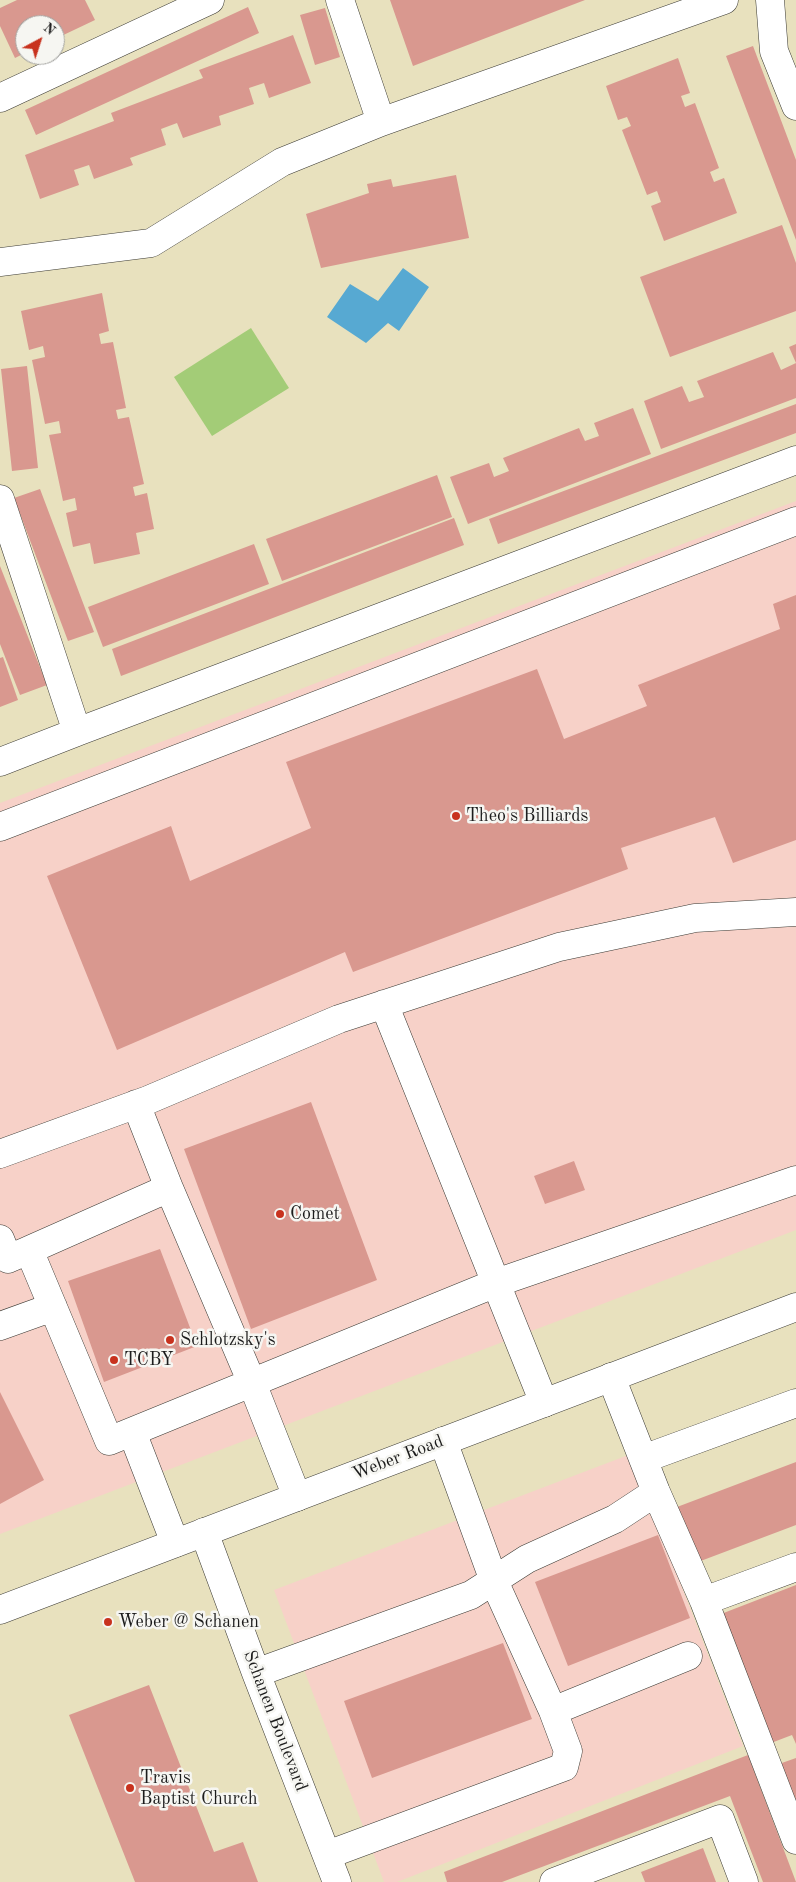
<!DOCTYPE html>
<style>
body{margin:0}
#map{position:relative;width:796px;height:1882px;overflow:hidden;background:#e8e1be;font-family:"Old Standard TT",serif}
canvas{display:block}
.north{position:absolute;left:15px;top:15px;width:50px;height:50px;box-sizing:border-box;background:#f6f6f2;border:1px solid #9f9f9c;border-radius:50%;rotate:40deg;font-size:14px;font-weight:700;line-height:20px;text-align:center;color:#1c1c1c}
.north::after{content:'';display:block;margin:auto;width:18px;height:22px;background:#c8321e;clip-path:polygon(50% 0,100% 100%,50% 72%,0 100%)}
</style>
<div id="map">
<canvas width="796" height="1882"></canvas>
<div class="north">N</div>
</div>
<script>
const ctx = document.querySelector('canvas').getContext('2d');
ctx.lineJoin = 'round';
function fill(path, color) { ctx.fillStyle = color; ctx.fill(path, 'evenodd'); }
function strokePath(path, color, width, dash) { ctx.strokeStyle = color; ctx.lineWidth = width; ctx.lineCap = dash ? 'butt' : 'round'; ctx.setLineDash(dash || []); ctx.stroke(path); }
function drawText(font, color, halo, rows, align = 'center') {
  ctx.font = font + ' "Old Standard TT",serif'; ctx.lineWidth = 5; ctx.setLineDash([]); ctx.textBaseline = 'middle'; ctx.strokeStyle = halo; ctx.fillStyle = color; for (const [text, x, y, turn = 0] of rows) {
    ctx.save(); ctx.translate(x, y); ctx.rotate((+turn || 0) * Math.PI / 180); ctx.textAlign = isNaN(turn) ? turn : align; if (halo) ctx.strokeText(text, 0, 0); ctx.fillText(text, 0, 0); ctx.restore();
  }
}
const built = new Path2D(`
 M796,501V1230L0,1534V803Z
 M631,1454L743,1746L397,1882H384L274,1590Z`);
const green = new Path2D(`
 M251,328L289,388L212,436L174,377Z`);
const water = new Path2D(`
 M403,268L429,287L399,331L388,323L366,343L327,317L350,284L378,301Z`);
const building = new Path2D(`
 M17,0H85L95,20L55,39V25H25V53L15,58L0,26V8Z
 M390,0H585L413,66Z
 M248,7L259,33L36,135L25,110Z
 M325,8L340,57L315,65L300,15Z
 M293,35L311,83L269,98L264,83L249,88L254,104L219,116L221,125L183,138L177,123L161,129L166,145L130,158L133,165L94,179L89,165L74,170L79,185L40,199L25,155L114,121L111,113L203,78L199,70Z
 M753,46L796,160V240L726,56Z
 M678,58L690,93L681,96L685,107L695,103L719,168L710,172L714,182L724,178L737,213L664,241L651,206L661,202L657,191L647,195L622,130L631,126L627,117L618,120L606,86Z
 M456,175L469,238L321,268L306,214L369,193L367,184L391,179L393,187Z
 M782,225L796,263V311L670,357L640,277Z
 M102,293L109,331L99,334L101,344L113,342L126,408L116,410L118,419L129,417L144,484L133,487L135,496L147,493L154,529L136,533L140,554L94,564L90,543L73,547L66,513L77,510L75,498L63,501L49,435L61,433L59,421L45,424L32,360L45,357L43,346L29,350L21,311Z
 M796,344V398L661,449L644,401L682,386L689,402L704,397L697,381L773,352L781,370L796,363L789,347Z
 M27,366L38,468L12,471L1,369Z
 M796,404V433L498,544L489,519Z
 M633,408L651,454L468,524L450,477L489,463L494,477L509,471L503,458L579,428L585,441L599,436L594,423Z
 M437,475L452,517L282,581L266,539Z
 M40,489L94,632L68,641L14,498Z
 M454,518L464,545L121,676L112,649Z
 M254,544L269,584L103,647L88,607Z
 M0,566L47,685L20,695L0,644Z
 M796,595V840L733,863L715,817L621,848L628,869L353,972L345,952L117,1050L47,876L171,826L190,881L311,828L286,762L537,669L564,739L647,706L638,685L780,629L773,604Z
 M3,657L18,700L0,707V658Z
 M311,1102L377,1280L251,1329L184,1149Z
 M574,1161L585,1190L545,1204L534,1176Z
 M160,1249L197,1346L104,1382L68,1281Z
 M0,1392L44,1480L0,1504Z
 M796,1462V1525L698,1562L677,1507Z
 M658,1535L690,1618L568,1666L535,1582Z
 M796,1585V1744L792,1735L771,1743L721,1614Z
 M503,1643L532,1719L372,1778L344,1701Z
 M149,1685L214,1852L243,1842L258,1882H135L69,1715Z
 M748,1755L796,1882H763L730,1796L502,1882H447L444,1872Z
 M796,1758V1807L779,1764Z
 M703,1848L716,1882H645L641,1872Z`);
const minor = new Path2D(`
 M340,0L381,122
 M770,0L774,51L796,106
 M0,98L210,0
 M0,262L151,243L282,162L381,122L724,0
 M0,499L77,732L0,762
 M77,732L796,460
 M0,827L796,521
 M384,1004L544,1403
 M136,1104L169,1188L29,1250L109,1441L496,1283L796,1180
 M0,1154L148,1100L339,1019L559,947L695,918L796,912
 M169,1188L252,1383L297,1497
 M0,1239L8,1259L29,1250
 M0,1326L53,1307
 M611,1377L656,1492L704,1601
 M132,1432L175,1543
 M643,1459L796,1403
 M204,1532L256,1673L337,1882
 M796,1567L704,1601L796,1840
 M256,1673L471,1595L527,1559L615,1519L656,1492
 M553,1711L688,1656
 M327,1855L564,1767L568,1751L553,1711L494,1581L443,1441
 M554,1882L720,1819L744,1882`);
const major = new Path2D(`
 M0,1610L796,1307`);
const markers = [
 [456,816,5,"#c8321e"],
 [280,1214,5,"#c8321e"],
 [170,1340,5,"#c8321e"],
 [114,1360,5,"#c8321e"],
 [108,1622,5,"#c8321e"],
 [130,1788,5,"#c8321e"]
];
const poiNames = [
 ["Theo's Billiards",466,816],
 ["Comet",290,1214],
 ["Schlotzsky's",180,1340],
 ["TCBY",124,1360],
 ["Weber @ Schanen",118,1622],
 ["Travis",140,1778],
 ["Baptist Church",140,1799]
];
const streetNames = [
 ["Weber Road",398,1458,-21],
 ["Schanen Boulevard",275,1721,69]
];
fill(built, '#f7d1c8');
fill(green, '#a3cc77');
fill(water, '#57a9d2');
fill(building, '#d9988f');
strokePath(minor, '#3b3a34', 29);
strokePath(major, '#3b3a34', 29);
strokePath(minor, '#fff', 28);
strokePath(major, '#fff', 28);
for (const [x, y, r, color] of markers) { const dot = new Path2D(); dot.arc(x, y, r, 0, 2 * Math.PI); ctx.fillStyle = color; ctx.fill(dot); strokePath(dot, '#f6f6f2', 2); }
drawText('18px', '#1c1c1c', '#f6f6f2', poiNames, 'left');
drawText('18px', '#1c1c1c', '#f6f6f2', streetNames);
</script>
